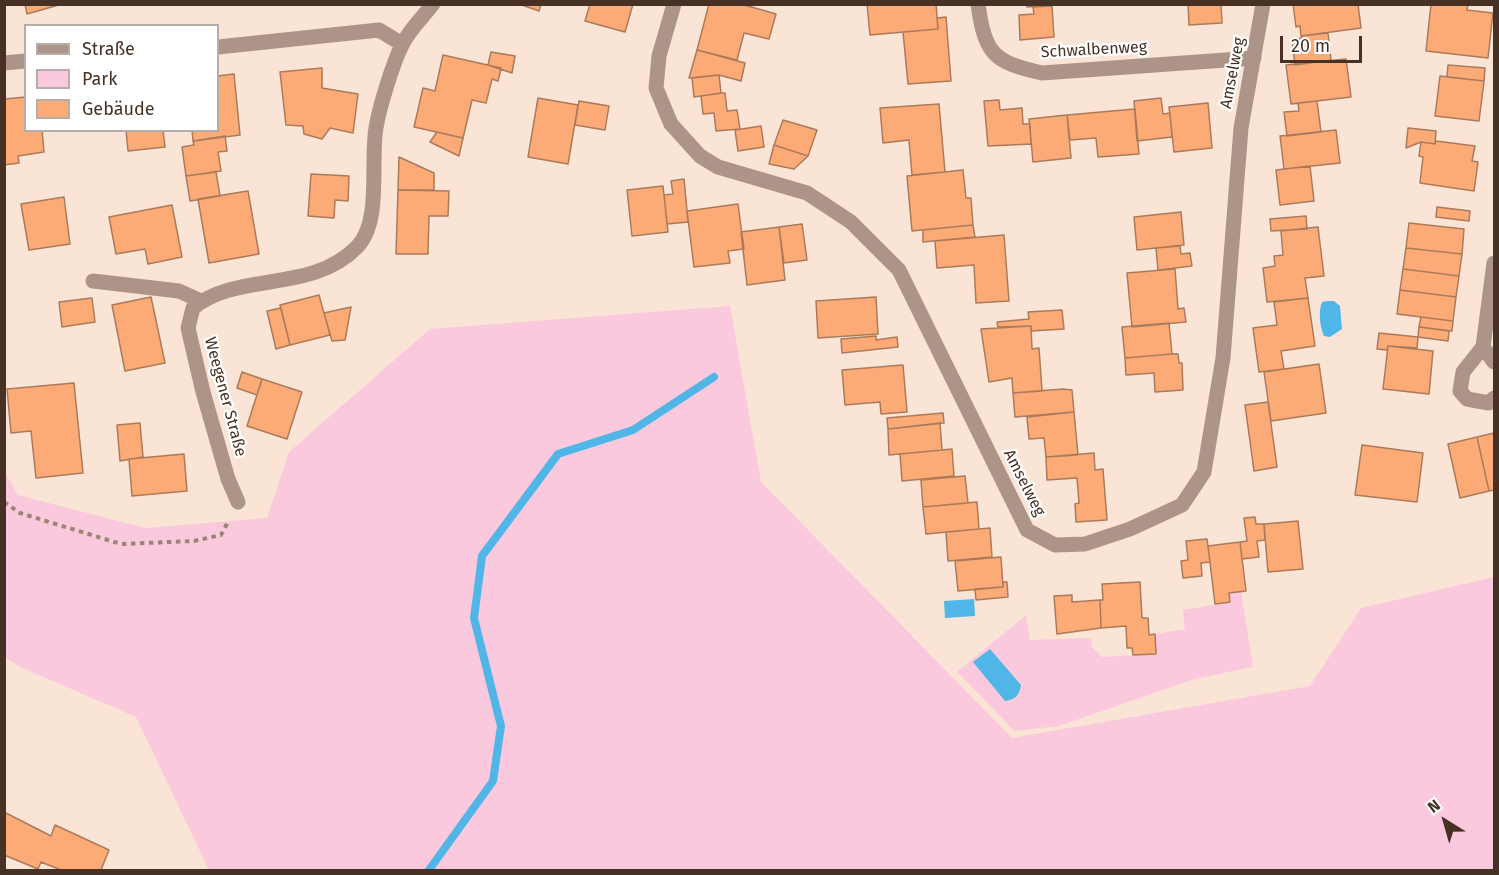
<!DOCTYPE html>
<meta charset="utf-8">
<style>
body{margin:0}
#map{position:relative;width:1499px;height:875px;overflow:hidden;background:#fae4d6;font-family:"Fira Sans",sans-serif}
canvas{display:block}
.frame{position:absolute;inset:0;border:6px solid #473124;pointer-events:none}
.legend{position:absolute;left:24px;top:24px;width:195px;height:108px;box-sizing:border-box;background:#fff;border:2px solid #b5ada7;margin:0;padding:8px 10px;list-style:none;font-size:18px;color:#473124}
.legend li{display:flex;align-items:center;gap:12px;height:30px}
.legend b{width:30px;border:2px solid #b5ada7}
.north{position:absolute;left:1415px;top:791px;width:60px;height:60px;-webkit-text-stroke:4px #fff;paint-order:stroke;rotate:323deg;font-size:16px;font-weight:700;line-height:24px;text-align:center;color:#473124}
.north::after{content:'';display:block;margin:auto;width:21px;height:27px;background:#473124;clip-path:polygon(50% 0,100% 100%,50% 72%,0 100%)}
.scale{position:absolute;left:1280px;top:36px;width:82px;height:27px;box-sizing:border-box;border:3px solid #473124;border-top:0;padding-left:8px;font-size:18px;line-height:21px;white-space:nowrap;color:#473124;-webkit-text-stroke:4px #fff;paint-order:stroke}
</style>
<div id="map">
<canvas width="1499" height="875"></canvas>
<div class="frame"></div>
<ul class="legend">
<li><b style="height:8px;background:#ac9588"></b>Straße</li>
<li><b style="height:16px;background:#fbc9dd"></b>Park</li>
<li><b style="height:16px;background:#fdab76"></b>Gebäude</li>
</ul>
<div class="north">N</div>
<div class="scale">20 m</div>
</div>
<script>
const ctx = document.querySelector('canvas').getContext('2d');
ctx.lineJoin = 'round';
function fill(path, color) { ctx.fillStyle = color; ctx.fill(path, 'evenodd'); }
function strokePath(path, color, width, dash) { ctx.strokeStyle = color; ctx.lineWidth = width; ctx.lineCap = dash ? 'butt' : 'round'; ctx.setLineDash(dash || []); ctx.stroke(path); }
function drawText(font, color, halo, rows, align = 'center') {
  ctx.font = font + ' "Fira Sans",sans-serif'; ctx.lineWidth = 4.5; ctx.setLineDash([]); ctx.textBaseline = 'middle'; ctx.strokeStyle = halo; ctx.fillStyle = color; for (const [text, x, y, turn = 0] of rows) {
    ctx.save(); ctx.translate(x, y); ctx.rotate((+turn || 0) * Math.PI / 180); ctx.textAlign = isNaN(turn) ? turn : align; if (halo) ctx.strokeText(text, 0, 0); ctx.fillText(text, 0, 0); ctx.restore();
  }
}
const green = new Path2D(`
 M730,306L761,482L1012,738L1310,686L1361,608L1494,577V870H209L136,717L20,667L5,657V473L18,495L145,528L267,518L289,452L430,329Z
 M1241,591L1253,667L1194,679L1059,726L1015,731L957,672L1026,615L1030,640L1091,638V646L1102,657L1156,654L1155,634L1185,629L1183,610L1230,602L1229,593Z`);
const water = new Path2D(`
 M1328,301H1334L1340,306L1342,329L1330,337L1324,336C1320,327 1318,312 1322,302Z
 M974,599L975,616L945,618L944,601Z
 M990,649L1021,685C1019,696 1016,699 1005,701L973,662Z`);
const stream = new Path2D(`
 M429,870L493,781L501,726L474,618L482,556L558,454L633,430L714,377`);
const building = new Path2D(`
 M25,4H62L27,14Z
 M519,4H541L539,11Z
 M590,4H633L625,32L585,21Z
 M709,4H741L776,14L769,39L744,33L737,60L697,50Z
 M867,4H936L938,29L870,35Z
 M1027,4H1069L1027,7Z
 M1188,4H1221L1222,23L1189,25Z
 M1293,4H1358L1361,28L1301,36L1300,26L1296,27Z
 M1431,4H1468L1467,10L1493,13L1488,58L1426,51Z
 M1052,6L1054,37L1020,40L1019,15L1034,14L1033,7Z
 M946,17L951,81L908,84L903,32L938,29L937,18Z
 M1328,33L1331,60L1295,65L1292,40L1302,38L1301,36Z
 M697,50L745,63L741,81L719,75L689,78Z
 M491,52L515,56L512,73L488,65Z
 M443,55L501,68L498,81L492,79L486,103L472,100L463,138L414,127L423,88L435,91Z
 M1346,59L1351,97L1291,104L1286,65Z
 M1448,65L1485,68L1484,81L1447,77Z
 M322,68V88L358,94L353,133L330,128L322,139L304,134L303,126L286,125L280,72Z
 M234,74L240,135L193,141L192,130H218V76Z
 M719,75L721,93L694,97L692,78Z
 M1440,76L1484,81L1479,121L1435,116Z
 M721,93H725L727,111L737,110L740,129L716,131L714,113L703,114L701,96Z
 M26,97V130H42L44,152L18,156L19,163L4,165V99Z
 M538,98L578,105L568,164L528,157Z
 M1161,98L1163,114L1170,113L1172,137L1137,141L1134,101Z
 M999,100L1000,110L1022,108L1023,124H1030L1031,144L988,146L984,101Z
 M579,101L609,106L605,130L575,125Z
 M1317,101L1321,132L1287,136L1284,112L1299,111L1298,103Z
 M1208,103L1212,148L1174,152L1169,107Z
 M939,104L945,172L912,175L909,140L883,143L880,108Z
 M1135,109L1139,154L1098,157L1096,138L1070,140L1067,115Z
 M1067,115L1071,158L1033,162L1029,119Z
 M783,120L817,130L808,156L774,145Z
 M761,126L764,147L738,151L735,130Z
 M1408,128L1436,131L1435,144L1421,142L1406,148Z
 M126,130H163L165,147L128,151Z
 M1336,130L1340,163L1284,169L1280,136Z
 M437,132L463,138L459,156L430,142Z
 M225,136L227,151L218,152L221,171L186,176L182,147L194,145L193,141Z
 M1436,141L1475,146L1472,161L1478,162L1474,191L1420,183L1423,157L1419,156L1421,142L1435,144Z
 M774,145L808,156L794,169L769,164Z
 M399,157L434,173V190H398Z
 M1310,166L1314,201L1280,205L1276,170Z
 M963,170L966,198H971L973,225L912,231L907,176Z
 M216,172L220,196L190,201L186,176Z
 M311,174L349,176L348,201L335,200L334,218L308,216Z
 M684,179L688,222L667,224L664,195L673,194L671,181Z
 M663,186L668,232L632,236L627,190Z
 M398,190L449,191L448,216H429L428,254H396Z
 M248,191L259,254L209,263L198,199Z
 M64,197L70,244L29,250L21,204Z
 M738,204L744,249L728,251L730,263L694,267L687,211Z
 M172,205L182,257L148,264L145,249L116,254L109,217Z
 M1437,207L1470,211L1469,221L1436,217Z
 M1181,212L1184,245L1137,250L1134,217Z
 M1306,216L1307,229L1271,231L1270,219Z
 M1409,223L1464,229L1462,254L1406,248Z
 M802,224L807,260L784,263L779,227Z
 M973,225L975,237L923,242V230Z
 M779,227L785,280L747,285L741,232Z
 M1318,227L1324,276L1305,278L1308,298L1267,302L1263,268L1275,266L1274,256L1283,255L1281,231Z
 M1004,235L1009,301L976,303L974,265L937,268L935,241Z
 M1180,246L1181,254L1190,253L1192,266L1158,270L1156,248Z
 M1406,248L1462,254L1459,276L1403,269Z
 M1175,269L1178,309L1184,308L1186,322L1132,327L1127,273Z
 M1403,269L1459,276L1456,297L1400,290Z
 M1400,290L1456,297L1453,321L1397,314Z
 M319,295L330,335L290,345L280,305Z
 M151,297L165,363L125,371L112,305Z
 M876,297L878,334L818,338L816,301Z
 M92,298L95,322L62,327L59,302Z
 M1308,298L1315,346L1281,351L1284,369L1259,372L1253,328L1277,325L1274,302Z
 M351,307L345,340L332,341L324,313Z
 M281,308L290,345L276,349L267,311Z
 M1062,310L1064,329L1031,331V326L998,327L997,322L1029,319L1028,312Z
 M1421,317L1453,321L1452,331L1419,327Z
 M1169,323L1172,354L1125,358L1122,327Z
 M1031,326L1032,349L1039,348L1042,391L1013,393L1012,378L989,382L981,329Z
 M1419,327L1449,331L1448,341L1418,337Z
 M1379,333L1418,337L1417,348L1388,346L1387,350L1377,349Z
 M876,336V340L897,337L898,347L842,353L841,339Z
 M1388,346L1433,351L1429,394L1383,389Z
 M1172,354H1178L1179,363H1182L1183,390L1155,392L1154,373L1126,375L1125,358Z
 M1319,364L1326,413L1271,421L1264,372Z
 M903,365L907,412L881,414L880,402L845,405L842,370Z
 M242,372L262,379L257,395L237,388Z
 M262,379L302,392L287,439L247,426Z
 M74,383L83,473L36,478L31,431L11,433L7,389Z
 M1063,389L1072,390L1074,412L1015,417L1013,393Z
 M1268,402L1277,467L1254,471L1245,405Z
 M1074,412L1078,455L1046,457L1044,438L1029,439L1027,417Z
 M943,413L944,423L888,429L887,418Z
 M140,423L143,457L120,461L117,425Z
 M940,423L942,450L889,455L888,429Z
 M1494,433V490L1489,491L1477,437Z
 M1477,437L1489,491L1460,498L1448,444Z
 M1362,445L1423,453L1417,502L1355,495Z
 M952,449L954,476L902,481L900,454Z
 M1094,453L1095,470L1103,469L1107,520L1076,522L1075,504L1079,503L1077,478L1047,480L1046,457Z
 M184,454L187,491L132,496L129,459Z
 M965,476L968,503L923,507L921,480Z
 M977,502L979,529L926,534L923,507Z
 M1255,517L1256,524H1264L1265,540L1257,541L1259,557L1242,559L1240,542L1247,541L1244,518Z
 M1298,521L1303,569L1268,572L1264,524Z
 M990,528L992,557L948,561L946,532Z
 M1207,539L1210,562L1201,563L1202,576L1183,578L1181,561L1188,560L1186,541Z
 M1240,542L1246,591L1229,593L1230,602L1215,604L1208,546Z
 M1001,557L1003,587L958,591L955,561Z
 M1003,582H1007L1008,597L976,600L975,589L1003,587Z
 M1140,582L1142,618H1148L1149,635L1155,634L1156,654L1133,655L1132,648H1127L1126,626L1101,628L1100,600H1103L1102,584Z
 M1072,595V602L1100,600L1101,628L1057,634L1054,596Z
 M4,812L51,836L55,825L109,850L101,870H61L41,862L38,869L4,855Z`);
const path = new Path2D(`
 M4,502L20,513L121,544L194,541L221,535L229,520`);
const lane = new Path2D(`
 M93,281L179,291L201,301`);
const street = new Path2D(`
 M674,4L659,56L656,88L671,124L700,156L718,167L807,193L851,222L899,270L1027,530L1055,545L1085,544L1130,529L1182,505L1204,472L1223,358L1241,128L1263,4
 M978,4C985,55 994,62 1042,73L1254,58
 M218,47L379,30L402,44
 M4,63L26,61
 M1494,263L1483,347L1463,372L1460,391L1467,399L1489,403L1494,398
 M1483,347L1494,362
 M238,502L228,479L203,392L188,328L193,308C238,271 311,294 357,247C382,222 370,162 376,128C379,108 393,63 402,45C409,30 423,17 433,4`);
const streetNames = [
 ["Schwalbenweg",1094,50,-3],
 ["Amselweg",1233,73,-79],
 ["Weegener Straße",225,397,75],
 ["Amselweg",1024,483,63]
];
fill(green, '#fbc9dd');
fill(water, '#4fb6e7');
strokePath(stream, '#4fb6e7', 8);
fill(building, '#fdab76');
strokePath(building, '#ab7a5b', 1.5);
strokePath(path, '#9a8476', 4, [4.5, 4.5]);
strokePath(lane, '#ac9588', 15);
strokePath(street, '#ac9588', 15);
drawText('16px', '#473124', '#fff', streetNames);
</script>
